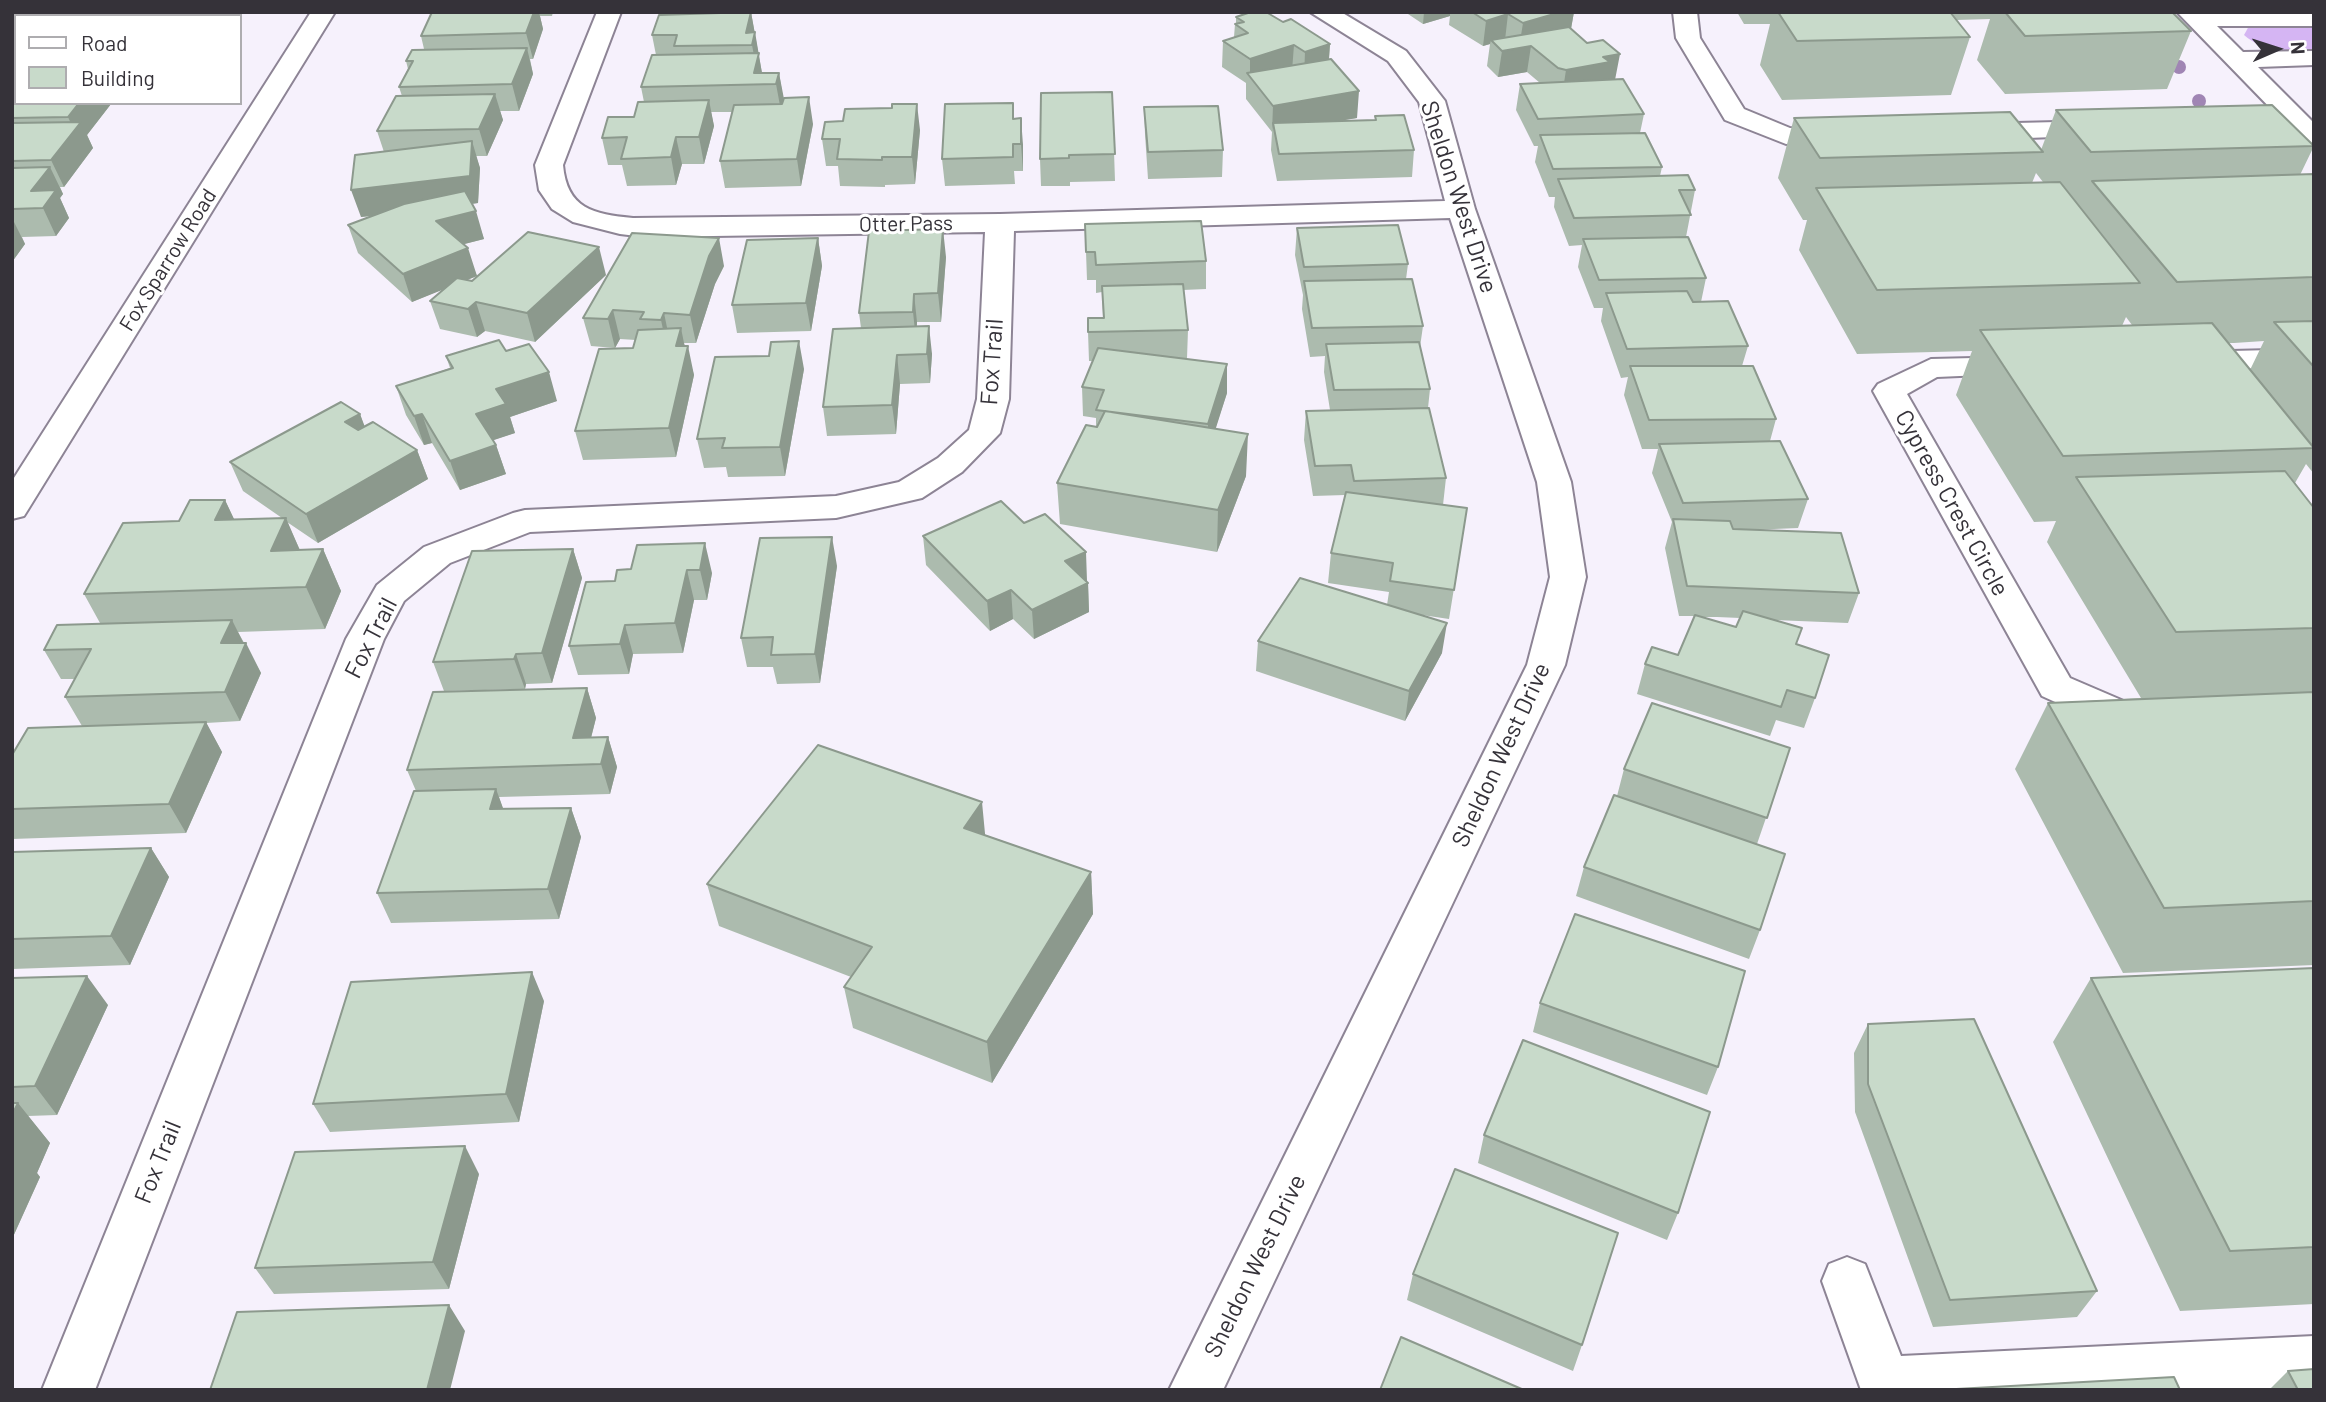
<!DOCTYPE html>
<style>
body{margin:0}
#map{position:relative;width:2326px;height:1402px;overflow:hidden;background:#f6f1fc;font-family:Barlow,sans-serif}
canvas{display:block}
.frame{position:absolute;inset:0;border:14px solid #353239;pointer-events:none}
.legend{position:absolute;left:14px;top:14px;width:228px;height:91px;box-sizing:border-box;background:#fff;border:2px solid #aeadb0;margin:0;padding:9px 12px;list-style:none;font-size:21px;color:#353239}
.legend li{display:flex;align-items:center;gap:14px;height:35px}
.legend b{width:35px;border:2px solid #aeadb0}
.north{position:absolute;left:2242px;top:14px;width:70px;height:70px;-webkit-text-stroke:5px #fff;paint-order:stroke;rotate:87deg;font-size:19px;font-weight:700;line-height:28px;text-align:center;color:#353239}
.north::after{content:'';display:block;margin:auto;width:24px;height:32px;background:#353239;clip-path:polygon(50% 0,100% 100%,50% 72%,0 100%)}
</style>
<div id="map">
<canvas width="2326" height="1402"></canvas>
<div class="frame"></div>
<ul class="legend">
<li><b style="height:9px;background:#fff"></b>Road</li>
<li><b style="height:19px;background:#c8daca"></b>Building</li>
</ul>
<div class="north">N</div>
</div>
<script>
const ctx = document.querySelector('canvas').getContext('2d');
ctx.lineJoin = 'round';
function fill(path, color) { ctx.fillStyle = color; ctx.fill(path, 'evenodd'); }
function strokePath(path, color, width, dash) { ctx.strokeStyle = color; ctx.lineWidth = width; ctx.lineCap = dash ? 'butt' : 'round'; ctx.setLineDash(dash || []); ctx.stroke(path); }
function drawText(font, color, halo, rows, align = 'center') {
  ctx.font = font + ' Barlow,sans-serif'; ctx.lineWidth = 6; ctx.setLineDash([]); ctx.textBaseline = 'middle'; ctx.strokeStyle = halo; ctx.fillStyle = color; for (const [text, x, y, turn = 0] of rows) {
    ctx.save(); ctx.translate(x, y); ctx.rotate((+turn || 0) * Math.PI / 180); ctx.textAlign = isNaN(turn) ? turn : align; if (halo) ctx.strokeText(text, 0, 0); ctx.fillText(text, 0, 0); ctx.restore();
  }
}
const green = new Path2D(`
 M2298,25L2314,27V52C2289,52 2263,52 2244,35L2249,26Z`);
const minor = new Path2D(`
 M311,12H335L29,508L24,516L12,519V481Z
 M597,12H621L563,165C567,209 593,214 633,218L1000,214L1445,201L1419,102L1388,61L1310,12H1341L1406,51L1445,101L1475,209L1571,482L1586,577L1565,665L1223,1390H1169L1527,665L1550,577L1537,482L1450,218L1014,231L1009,399L1000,433L962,472L922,498L836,518L530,532L450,563L404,601L384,639L95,1390H42L346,639L377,585L424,547L513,513L525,510L836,496L899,482L938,458L969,430L977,399L985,232L645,237L620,234L573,222L552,209L539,190L535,165Z
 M1673,12H1697L1700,38L1744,109L1790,128L1849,129L1853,135L1849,141L1786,144L1725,120L1676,38Z
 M2177,12H2314V26H2217L2243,52L2314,51V65L2258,67L2314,123V144L2303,142L2294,133L2231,132L2227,126L2231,120L2279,117Z
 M12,29H16V43H12Z
 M2099,121L2108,123L2112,129L2108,135L1974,140L1965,138L1961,132L1965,126L1974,124Z
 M2314,349V367L2189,370L2178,368L2173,361L2178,354L2189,352Z
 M2017,357L2028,359L2033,366L2028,373L1937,377L1907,394L2070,678L2147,711L2152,721L2147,731L2133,735L2119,731L2042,696L1873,391L1878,384L1931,359Z
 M1847,1257L1865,1264L1901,1356L2314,1336V1386L2248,1390H1861L1822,1281L1829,1264Z`);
const trees = [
 [2179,67],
 [2199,101]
];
const wall = new Path2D(`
 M432,12H553L552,16H540L543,29L533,59H530L533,74L519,111H500L503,120L487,156H476L480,168L478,203L472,204L484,239L464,244L477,276L467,280L472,281L606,275L535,342L485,331L477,337L440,329L430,301L443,289L412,302L358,253L348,225L372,216L361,217L384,152L377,131L402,96L399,87L408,69L406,61L424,49L421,36Z
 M680,12H781L751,13L762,73H779L783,98L813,124L801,186L725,188L720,161L733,112H711L714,126L704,164H682L676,185L627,186L622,165H608L602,138L634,117L644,102L641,87L656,55L652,35L680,14Z
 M1405,12H1574L1571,29L1644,114L1640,133L1662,167L1660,176L1695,190L1686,237L1706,278L1701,302L1748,346L1742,366L1776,419L1770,441L1808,499L1798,528L1750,530L1859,593L1848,623L1774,620L1796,645L1815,698L1804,728L1776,720L1770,736L1637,694L1645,664L1678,655L1694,616H1679L1665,548L1672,522L1652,473L1658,449H1642L1624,395L1628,377L1621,378L1601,321L1603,308H1594L1578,267L1582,245L1569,246L1554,207L1555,197H1549L1535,162L1538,146H1534L1516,110L1520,84L1540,83L1527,72L1498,77L1487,66L1490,44L1483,46L1449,25L1450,16L1423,24ZM1702,617H1717L1740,618L1736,627Z
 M1737,12H2172L2191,31L2167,89L2005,94L1977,60L1990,19L1956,20L1970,37L1951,95L1782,100L1760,65L1770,24H1744Z
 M1236,17L1283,22L1330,44L1329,60L1357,118L1336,121L1375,120V116L1414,150L1412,177L1277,181L1271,150L1272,132L1246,99V83L1222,67L1223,41L1234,37L1235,24H1236Z
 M16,57V103L111,104L87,135L93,148L64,187H60L63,194L60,198L69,218L56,236L22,237L25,244L12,262V61Z
 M1112,92L1115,181L1070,182V186H1041L1040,159Z
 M1144,107L1223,150L1222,177L1148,179L1145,134Z
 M2056,110L2314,146L2300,175L2314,174V474L2306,464L2295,483L2314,508V965L2123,973L2015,769L2048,703L2141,698L2047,542L2056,521L2034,522L1956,395L1972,351L1857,354L1799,250L1807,220H1803L1778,178L1794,118L2041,150ZM2036,173L2043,182L2032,183ZM2126,317L2132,325L2122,326ZM2264,341L2250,370L2228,343H2234Z
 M1014,119L1023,145V171H1014L1015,184L945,186L942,159Z
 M920,130L915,184L885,185V187L840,186L838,166H826L822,139Z
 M1085,224L1206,261V289L1183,290L1188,330L1187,358H1182L1227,393L1215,429L1246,476L1217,552L1060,524L1057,483L1096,427V418L1083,416L1082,387L1093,361H1089L1088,332L1103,318L1102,292L1096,293V280H1087Z
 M1297,228L1408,264L1406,279L1423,326L1420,347L1430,389L1428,408L1446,478L1443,505L1467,508L1449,619L1422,615L1442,653L1405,721L1256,671L1258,641L1387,605L1389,592L1328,583L1331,553L1345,495L1313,496L1304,440L1306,411L1330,410L1324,372L1325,356L1310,357L1302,309L1303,295L1295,255Z
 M818,238L822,266L811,331L737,333L732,305Z
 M946,257L941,322H917V326L932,354L930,383L900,384L896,434L827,436L823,407L861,328L859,313Z
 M724,266L715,284L696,343H684L694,375L676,457L583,460L575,431L633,348L636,340L620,339L615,348L591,346L583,318Z
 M506,351L557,401L510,417L515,433L493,440L496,445L506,474L460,490L432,443L424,445L406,415L396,386L450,368L446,356Z
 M804,369L785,476L728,477L726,467L704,468L697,439Z
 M360,414L364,426L417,450L428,479L318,543L287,522L300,550L323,549L341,591L325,629L238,632L261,673L240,721L206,723L222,752L186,833L12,839V755L82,726L65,697L75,679H61L44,650L100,623L84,594L179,521L225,500L234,520L282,518L243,491L230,462Z
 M1024,523L1086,552V581L1088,583L1089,612L1034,639L1013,619L990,631L926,565L923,536Z
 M637,545L712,573L707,600H694L683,653L633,654L629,674L578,675L569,646L615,581L631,569Z
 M573,549L582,578L552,683L526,684L525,689L444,691L433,662Z
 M837,566L820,683L777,684L773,667H747L741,638Z
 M587,688L596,718L591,738L608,737L617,767L610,794L499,797L503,809L571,808L581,837L559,919L391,923L377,893L416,791L407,770Z
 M1790,748L1757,844L1760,930L1749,959L1576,896L1584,867L1617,796L1624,769Z
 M986,835L1091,872L1093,914L992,1083L853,1028L844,987L851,977L719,926L707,884Z
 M151,848L169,877L130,965L12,969V852Z
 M2314,968V1304L2180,1311L2053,1042L2091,978Z
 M12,978L108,1005L57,1115L28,1116L50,1143L37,1173L40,1177L12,1239Z
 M544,1001L519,1122L330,1132L313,1104Z
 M1540,1003L1718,1067L1707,1095L1533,1032Z
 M1868,1024L2097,1291L2077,1317L1933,1327L1855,1112L1854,1053Z
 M1484,1135L1678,1213L1667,1240L1478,1163Z
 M479,1174L449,1289L274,1294L255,1268Z
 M1413,1274L1582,1345L1573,1371L1407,1300Z
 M2288,1371L2314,1390H2269Z`);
const shadedWall = new Path2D(`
 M533,12H539L543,29L533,59L526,33Z
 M751,12L755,34V32L763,79L754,73L756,66L752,45L746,33Z
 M1424,12H1450V16L1423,24Z
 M1561,12H1574L1570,34L1531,46L1527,72L1498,77L1502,51L1519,48L1523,23Z
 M1508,14L1505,40H1491L1490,44L1483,46L1486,21Z
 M1330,44L1328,70L1304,78L1305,52Z
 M1294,45L1292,71L1250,77V59Z
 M527,48L533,74L519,111L512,84Z
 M1620,54L1615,80L1562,96L1566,70L1603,57Z
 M779,73L784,99L781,111L776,84Z
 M1359,91L1357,118L1275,132L1273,123L1272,132L1273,106Z
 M495,94L503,120L487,156L479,129Z
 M809,97L813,124L801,186L797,159Z
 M709,100L714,126L704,164L699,137Z
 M79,103L111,104L87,135L93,148L64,187L51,160L74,130L68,117Z
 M917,104L920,130L915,184L912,157Z
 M1021,118L1023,145V171L1021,144Z
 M676,137L682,164L676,185L671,157Z
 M472,141L480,168L478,203L361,217L351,190Z
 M50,167L63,194L60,198L69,218L56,236L43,208L31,191Z
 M476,211L484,239L445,249L436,221Z
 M12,218L25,244L12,262Z
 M943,229L946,257L941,322L938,293Z
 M719,238L724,266L715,284L696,343L690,315L709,256Z
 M818,238L822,266L811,331L806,303Z
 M599,247L606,275L535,342L527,313Z
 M468,248L477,276L412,302L403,274Z
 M914,294L917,322L916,340L913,312Z
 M476,302L485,331L477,337L468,309Z
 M613,310L620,339L615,348L608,319Z
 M664,313L670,342L667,348L661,320Z
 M929,326L932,354L930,383L927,354Z
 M681,328L686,353L688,346L694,375L676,457L669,428L676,346Z
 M799,341L804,369L785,476L780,447Z
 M897,355L900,384L896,434L892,405Z
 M1227,364V393L1208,453V424Z
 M549,372L557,401L510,417L515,433L485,443L476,414L496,389Z
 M360,414L371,443L345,422Z
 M422,414L432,443L424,445L414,416Z
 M1248,434L1246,476L1217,552L1218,510Z
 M496,445L506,474L460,490L450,461Z
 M417,450L428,479L318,543L306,514Z
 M225,500L245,542L215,520Z
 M286,518L304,560L271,551Z
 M832,537L837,566L820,683L815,654Z
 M705,543L712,573L707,600L700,570Z
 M323,549L341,591L325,629L306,587Z
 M573,549L582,578L552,683L542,653Z
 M1086,552L1087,581L1066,591L1065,561Z
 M687,570L694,600L683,653L675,623Z
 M1088,583L1089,612L1034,639L1032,610Z
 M1011,590L1013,619L990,631L987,601Z
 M232,620L245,646L246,643L261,673L240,721L225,692L221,643Z
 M1447,623L1442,653L1405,721L1409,691Z
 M625,625L633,654L629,674L620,644Z
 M516,654L526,684L525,689L514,659Z
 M587,688L596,718L584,765L573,738Z
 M206,722L222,752L186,833L169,804Z
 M608,737L617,767L610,794L601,764Z
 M496,789L507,819L490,809Z
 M982,802L986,844L964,828Z
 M571,808L581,837L559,919L548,889Z
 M151,848L169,877L130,965L111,936Z
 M1091,872L1093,914L992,1083L987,1042Z
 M532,972L544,1001L519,1122L506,1094Z
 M87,976L108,1005L57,1115L35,1086Z
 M18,1103L50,1143L37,1173L40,1177L12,1239V1115Z
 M465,1146L479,1174L449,1289L433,1262Z
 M449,1305L465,1331L450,1390H427Z`);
const building = new Path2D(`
 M432,12H534L526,33L421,36Z
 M751,12L746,33L755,32L752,45L674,46L677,35H652L659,15Z
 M1251,12H1266L1283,22L1291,19L1330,44L1305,52L1294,45L1250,59L1223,41L1248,33L1235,24L1244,22L1236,17Z
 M1472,12H1561L1523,23L1508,14L1486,21Z
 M1778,12H1950L1970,37L1797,41Z
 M2005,12H2172L2191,31L2025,36Z
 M1569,27L1587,43L1603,40L1620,54L1603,57L1610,62L1566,70L1558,68L1531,46L1502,51L1491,40Z
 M527,48L512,84L399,87L413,61H406L412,50Z
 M759,53L754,73H779L776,84L641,87L652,55Z
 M16,57V73H12V61Z
 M1331,59L1359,91L1273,106L1247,73Z
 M12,79H16V103H79L68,117L12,118Z
 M1623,79L1644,114L1538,119L1520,84Z
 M1112,92L1115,154L1069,155V158L1040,159L1041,93Z
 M495,94L479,129L377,131L396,96Z
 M809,97L797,159L720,161L734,105L782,104L784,98Z
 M709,100L699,137H676L671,157L621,159L627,137L602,138L608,117H634L638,102Z
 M1013,103V119L1021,118V144H1013V157L942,159L945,104Z
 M892,104H917L912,157H882V160L837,159L840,139H822L825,122L843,121L845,109L892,108Z
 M2272,105L2314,146L2091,152L2056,110Z
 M1218,106L1223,150L1148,152L1144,107Z
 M2010,112L2043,152L1820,158L1794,118Z
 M1404,115L1414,150L1279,154L1273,123L1376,120L1375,116Z
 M81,122L51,160L12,161V123Z
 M1645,133L1662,167L1553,169L1540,135Z
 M472,141L470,176L351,190L355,155Z
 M50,167L31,191L56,190L43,208L12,209V168Z
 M2314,174V277L2177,282L2092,181Z
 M1688,175L1695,190H1679L1691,215L1574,218L1558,179Z
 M2060,182L2140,283L1877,290L1816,188Z
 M465,191L476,211L436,221L468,248L403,274L348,225L404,204Z
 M1201,221L1206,261L1096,265L1095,252H1086L1085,224Z
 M1398,225L1408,264L1304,267L1297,228Z
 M943,229L938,293L914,294L913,312L859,313L869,231Z
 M528,232L599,247L527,313L476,302L468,309L430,301L457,278L472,281Z
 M632,233L719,238L709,256L690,315L664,313L661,320L640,319L644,312L613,310L608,319L583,318Z
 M1688,237L1706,278L1599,280L1583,239Z
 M818,238L806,303L732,305L747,240Z
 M1412,279L1423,326L1312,328L1304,281Z
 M1183,284L1188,330L1088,332V318H1104L1102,286Z
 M1687,291L1693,302L1728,301L1748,346L1627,349L1606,293Z
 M2314,321V367L2274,322Z
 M2212,323L2314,448L2063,456L1980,330Z
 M929,326L927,354L897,355L892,405L823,407L833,329Z
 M681,328L676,346H688L669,428L575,431L599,349L633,348L638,330Z
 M499,340L506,351L529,344L549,372L496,389L506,404L476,414L496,445L450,461L422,414L414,416L396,386L453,368L446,356Z
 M799,341L780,447L722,448L725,438L697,439L715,357L769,356L771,342Z
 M1419,342L1430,389L1334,390L1326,344Z
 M1098,348L1227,364L1208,424L1096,410L1104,390L1082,387Z
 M1630,366H1753L1776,419L1649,420Z
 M341,402L360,414L345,422L358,430L373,422L417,450L306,514L230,462Z
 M1429,408L1446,478L1354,481L1351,465L1315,466L1306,411Z
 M1105,411L1248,434L1218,510L1057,483L1086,425L1097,427Z
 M1780,441L1808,499L1683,503L1659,444Z
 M2285,471L2314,508V628L2176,632L2076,477Z
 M1346,492L1467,508L1454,590L1390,581L1393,563L1331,553Z
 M190,500H225L215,520L286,518L271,551L323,549L306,587L84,594L123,523L179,521Z
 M1001,501L1024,523L1045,514L1086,552L1065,561L1088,583L1032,610L1011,590L987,601L923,536Z
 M1673,519L1730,521L1733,529L1841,533L1859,593L1687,586Z
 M832,537L815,654L771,655L773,637L741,638L760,538Z
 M705,543L700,570H687L675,623L625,625L620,644L569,646L586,582L615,581L617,570L631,569L637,545Z
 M573,549L542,653L516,654L514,659L433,662L472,551Z
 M1300,578L1447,623L1409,691L1258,641Z
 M1743,611L1802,628L1796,644L1829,655L1815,698L1787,690L1781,707L1645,664L1652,647L1678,655L1695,615L1736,627Z
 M232,620L221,643H246L225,692L65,697L91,649L44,650L57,625Z
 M587,688L573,738L608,737L601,764L407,770L433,692Z
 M2314,692V901L2164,908L2048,703Z
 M1652,703L1790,748L1767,818L1624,769Z
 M206,722L169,804L12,809V755L28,728Z
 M818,745L982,802L964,828L1091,872L987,1042L844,987L872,947L707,884Z
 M496,789L490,809L571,808L548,889L377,893L414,791Z
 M1614,795L1785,854L1760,930L1584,867Z
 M151,848L111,936L12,939V852Z
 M1575,914L1745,971L1718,1067L1540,1003Z
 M2314,968V1247L2230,1251L2091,978Z
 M532,972L506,1094L313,1104L351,982Z
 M87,976L35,1086L12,1087V978Z
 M1974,1019L2097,1291L1950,1300L1868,1084V1024Z
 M1523,1040L1710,1112L1678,1213L1484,1135Z
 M12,1103H18L12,1115Z
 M465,1146L433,1262L255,1268L295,1152Z
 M1455,1169L1618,1233L1582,1345L1413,1274Z
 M449,1305L427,1390H210L237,1312Z
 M1401,1337L1524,1390H1380Z
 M2314,1369V1390H2298L2288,1371Z
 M2174,1377L2180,1390H1938Z`);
const farStreetnames = [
 ["Otter Pass",906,224,-1],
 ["Fox Sparrow Road",168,260,-58]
];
const streetNames = [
 ["Sheldon West Drive",1459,197,72],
 ["Fox Trail",992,362,-86],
 ["Cypress Crest Circle",1952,503,61],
 ["Fox Trail",371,638,-63],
 ["Sheldon West Drive",1501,755,-65],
 ["Fox Trail",158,1162,-68],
 ["Sheldon West Drive",1255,1266,-64]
];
fill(green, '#d5b5f3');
strokePath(minor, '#8d8495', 4);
fill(minor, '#fff');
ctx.fillStyle = '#a085b4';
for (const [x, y] of trees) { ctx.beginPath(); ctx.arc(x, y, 7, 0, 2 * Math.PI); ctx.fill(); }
fill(wall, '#acbbae');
fill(shadedWall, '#8c998d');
fill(building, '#c8daca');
strokePath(building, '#8c998d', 2);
drawText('21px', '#353239', '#fff', farStreetnames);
drawText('24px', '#353239', '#fff', streetNames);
</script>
